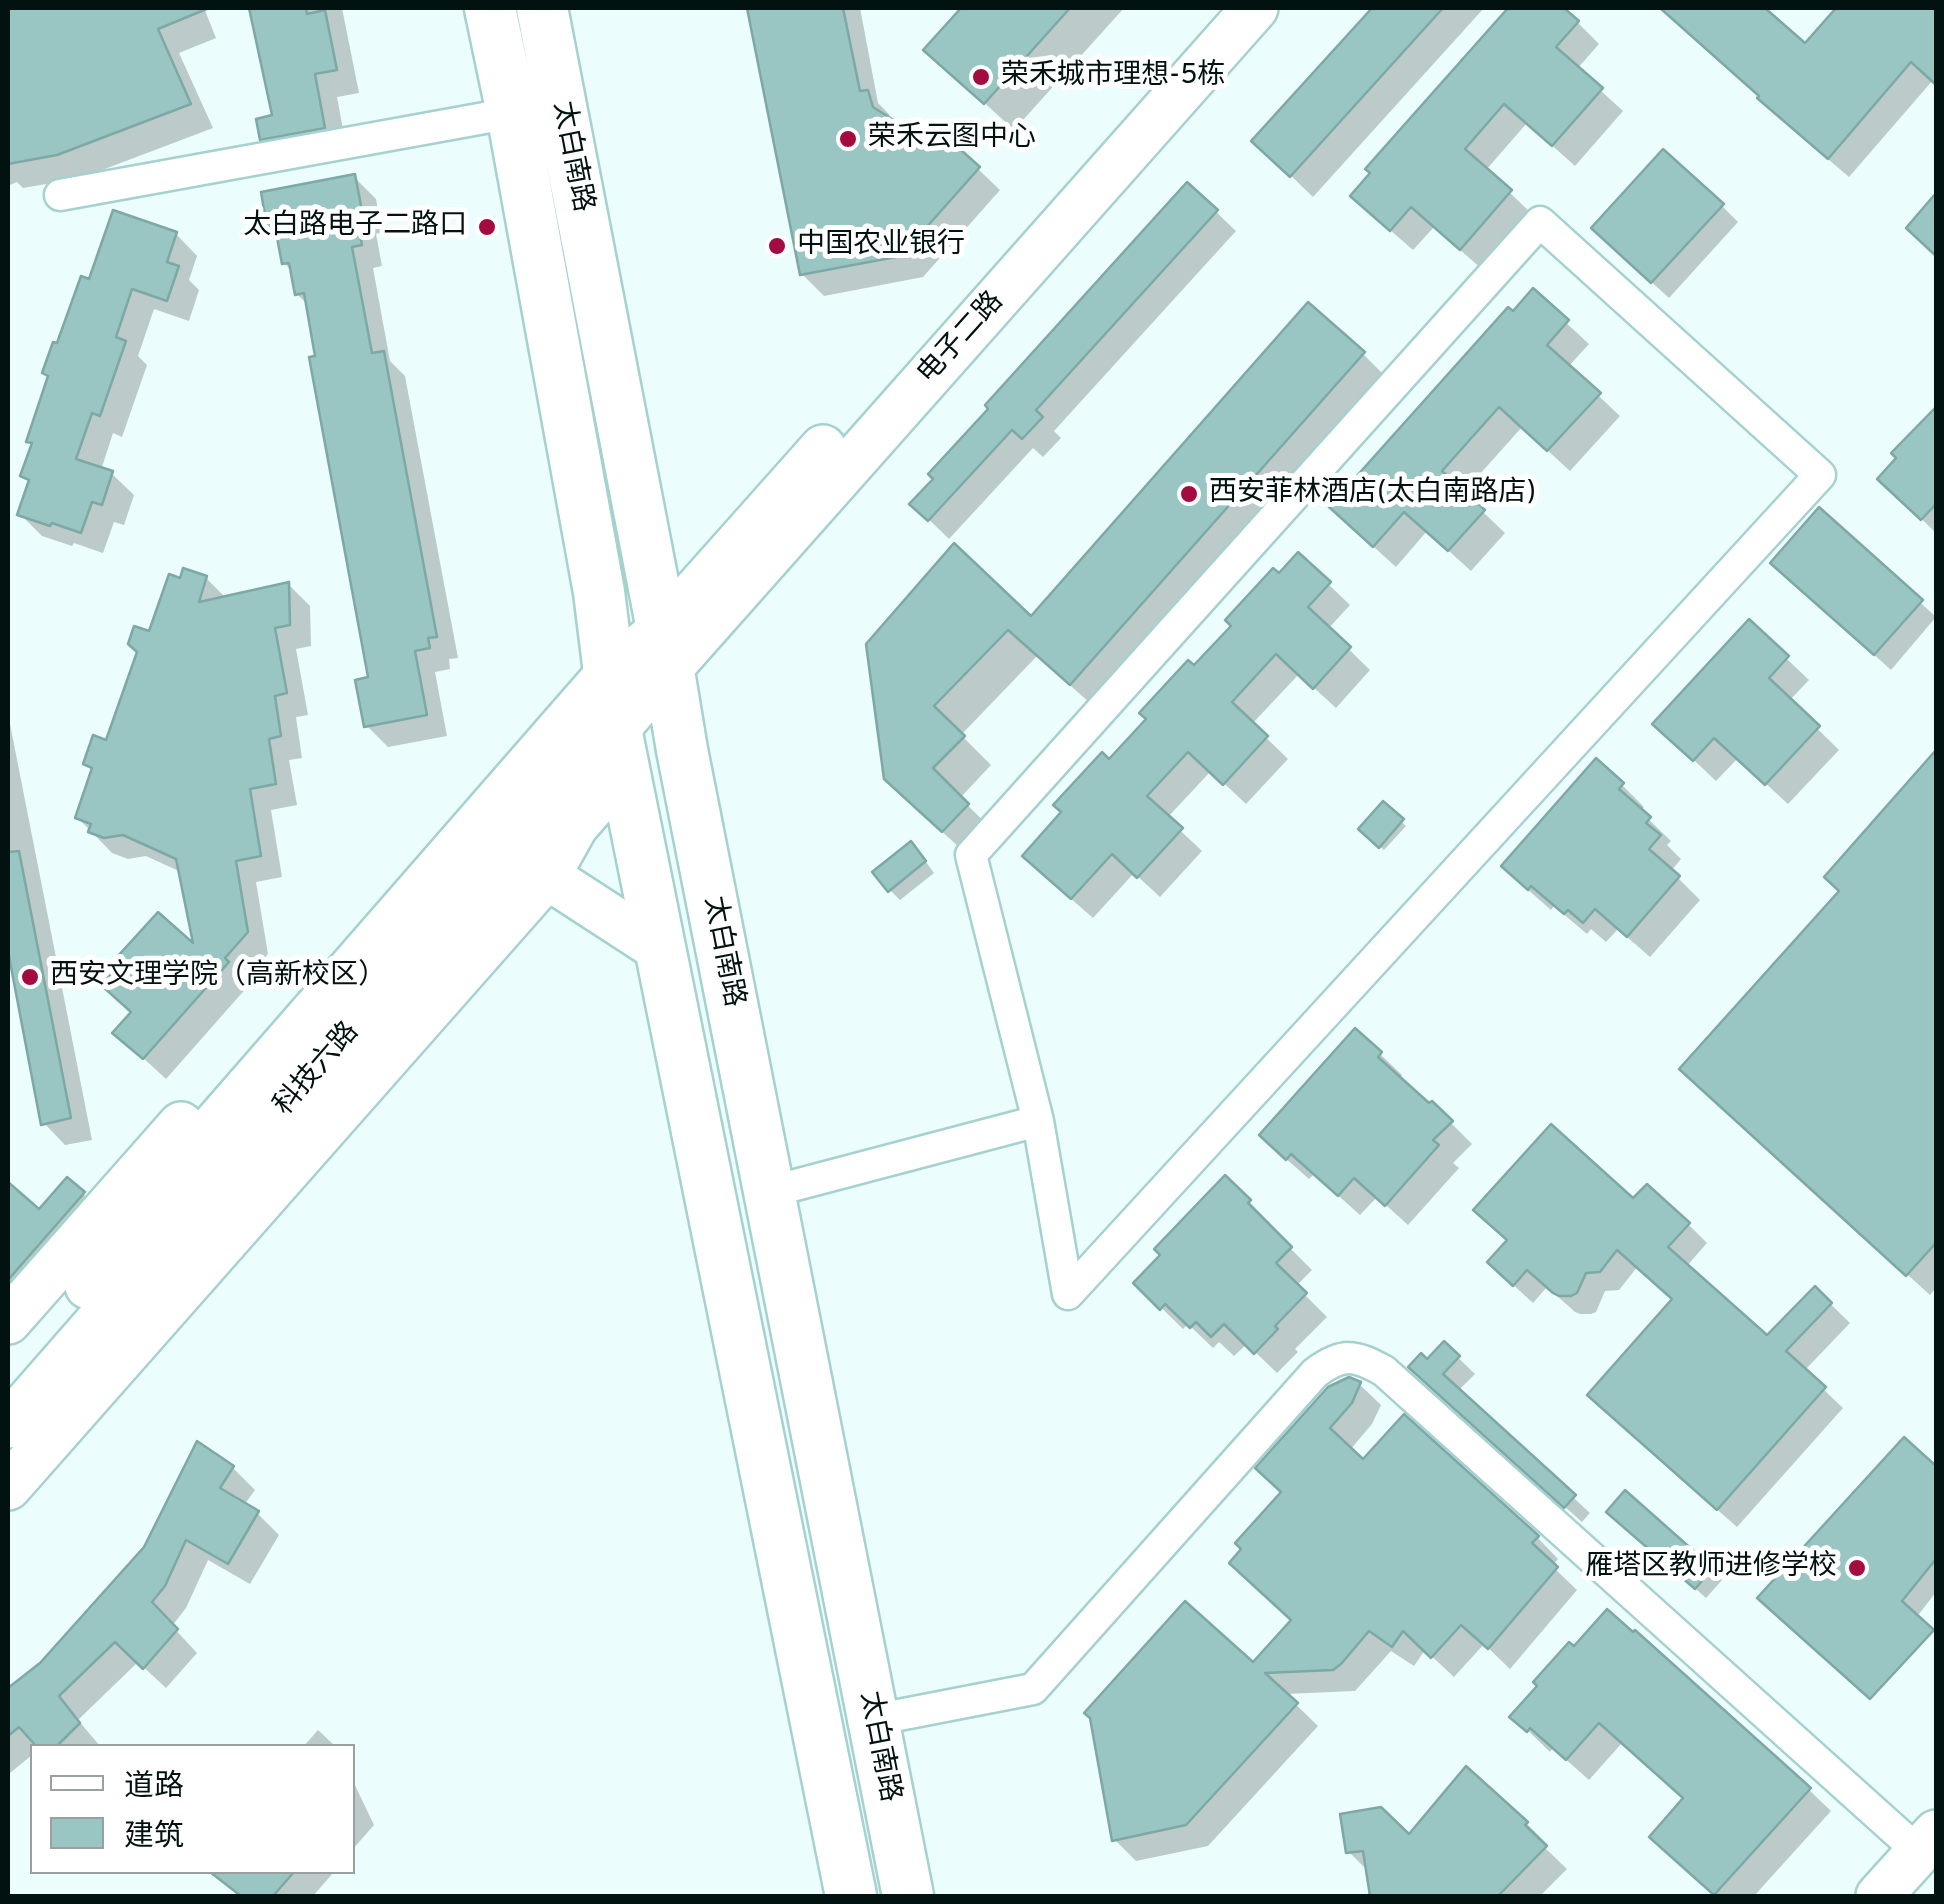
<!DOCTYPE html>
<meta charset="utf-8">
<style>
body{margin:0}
#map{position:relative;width:1944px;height:1904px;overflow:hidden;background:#ebfdfc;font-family:Overpass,"Noto Sans SC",sans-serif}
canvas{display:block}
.frame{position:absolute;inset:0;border:10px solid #021211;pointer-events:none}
.legend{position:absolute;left:30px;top:1744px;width:325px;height:130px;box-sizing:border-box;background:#fff;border:2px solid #9aa0a0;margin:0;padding:12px 18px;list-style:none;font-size:30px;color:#021211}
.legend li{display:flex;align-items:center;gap:20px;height:50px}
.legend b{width:50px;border:2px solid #9aa0a0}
</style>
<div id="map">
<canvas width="1944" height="1904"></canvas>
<div class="frame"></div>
<ul class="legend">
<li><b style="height:12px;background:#fff"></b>道路</li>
<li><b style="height:28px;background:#99c6c3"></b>建筑</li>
</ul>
</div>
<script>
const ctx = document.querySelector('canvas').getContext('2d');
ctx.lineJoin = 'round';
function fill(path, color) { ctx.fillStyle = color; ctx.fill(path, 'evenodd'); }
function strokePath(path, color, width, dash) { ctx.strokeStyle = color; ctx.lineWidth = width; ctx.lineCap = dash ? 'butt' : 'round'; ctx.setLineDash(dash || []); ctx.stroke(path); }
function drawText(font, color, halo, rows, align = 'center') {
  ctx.font = font + ' Overpass,"Noto Sans SC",sans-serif'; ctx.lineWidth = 10; ctx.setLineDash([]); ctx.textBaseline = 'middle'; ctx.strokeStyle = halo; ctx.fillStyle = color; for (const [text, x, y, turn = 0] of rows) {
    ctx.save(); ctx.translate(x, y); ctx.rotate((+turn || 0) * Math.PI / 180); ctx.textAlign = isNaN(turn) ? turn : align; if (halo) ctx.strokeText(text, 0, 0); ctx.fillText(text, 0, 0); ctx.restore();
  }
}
const shadow = new Path2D(`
 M8,8H204L216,38L179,53L213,128L81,178L23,188L17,182L8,186Z
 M249,8H342L359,93L337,97L347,151L286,162L262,138L275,117Z
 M750,8H860L878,103L889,114L891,122L933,149L978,169L1000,190L923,277L824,296L802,274Z
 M965,8H1124L1014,130L927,50Z
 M1375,8H1484L1313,197L1255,141Z
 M1512,8L1517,12L1522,8H1561L1578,23L1599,44L1577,69L1623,111L1575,166L1527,123L1486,170L1532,214L1483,270L1434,227L1413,250L1375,217L1475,48Z
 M1680,8H1761L1805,47L1840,8H1936V83L1933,80L1849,177L1780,118L1761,97L1673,16Z
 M354,177L376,199L382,232L376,234L382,266L373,268L390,361L405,376L458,658L449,659L450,669L435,672L447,736L388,747L366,725L371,679L308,305L297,294L293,272L284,263L279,236L270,227Z
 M1722,206L1738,222L1669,298L1610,244Z
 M1216,212L1236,231L1054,431L1061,438L1043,457L1033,448L949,539L913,504L992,409Z
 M176,234L197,256L189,280L199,290L189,321L154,309L138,356L147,365L122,437L113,433L101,470L112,474L134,495L124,525L114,522L103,553L74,543L72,546L42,536L20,514L31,483L23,476L34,446L29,441L59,346L91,282Z
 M1533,292L1589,344L1568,367L1620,416L1570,471L1522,427L1463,493L1505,533L1471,571L1427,531L1396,567L1354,529L1513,314Z
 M1363,354L1391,382L1099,711L1037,656L961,735L991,765L960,798L996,833L971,858L915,807L954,546L1031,619Z
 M1936,409V533L1881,479L1900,458L1895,453Z
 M1820,511L1936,617L1891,670L1789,578Z
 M1298,555L1350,605L1328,629L1370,670L1336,708L1299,674L1252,724L1288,759L1246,804L1211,771L1167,818L1202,851L1160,897L1134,873L1093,918L1046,877L1110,762Z
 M206,578L226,598L288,584L310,606L311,646L296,649L308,715L296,717L302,758L289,760L297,805L271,810L282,877L256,882L268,954L245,981L249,985L166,1079L116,1033L197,950L181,872L146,856L128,859L112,853L77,817L94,771L86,764L108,743L150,634L182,581Z
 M1749,623L1809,680L1789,701L1839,750L1788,804L1738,758L1716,781L1678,745Z
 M8,722L10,724L92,1140L65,1145L44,1123L8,940Z
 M1936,754V1288L1930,1295L1704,1091L1842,891L1827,876Z
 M1622,785L1644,807L1640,811L1671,841L1667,845L1681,859L1671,871L1700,900L1650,957L1618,929L1606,942L1591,929L1587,934L1554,906L1551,910L1526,888Z
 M1383,805L1406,826L1384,850L1361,829Z
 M921,855L934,873L900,900L890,890Z
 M1380,1054L1402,1075L1398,1079L1429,1107L1432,1104L1472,1144L1453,1163L1459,1168L1408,1225L1377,1197L1360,1215L1314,1174L1309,1179L1284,1157Z
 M1225,1178L1270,1223L1268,1226L1312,1270L1296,1286L1327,1317L1295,1349L1298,1352L1277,1373L1247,1344L1234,1356L1219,1342L1213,1348L1188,1324L1183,1329L1136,1283Z
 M8,1185L39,1213L83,1194L99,1210L8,1314Z
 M1633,1202L1688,1224L1707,1243L1686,1267L1768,1339L1815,1289L1850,1323L1804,1371L1843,1408L1737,1527L1609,1414L1674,1300L1638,1266L1619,1290L1605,1291L1596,1312L1591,1314H1580L1575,1312L1547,1287L1533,1303L1509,1281Z
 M1444,1344L1475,1374L1458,1391L1590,1513L1582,1522L1427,1383V1362Z
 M1359,1384L1381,1405L1372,1424L1350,1450L1363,1463L1537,1537L1558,1559L1552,1566L1577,1590L1510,1669L1484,1644L1454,1677L1425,1650L1414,1666L1391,1651L1355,1691L1285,1694L1318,1726L1208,1846L1136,1861L1115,1840L1253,1665L1293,1620L1284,1493Z
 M1904,1440L1936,1471V1592L1916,1618L1867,1695Z
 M198,1445L233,1468L255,1490L244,1505L257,1513L279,1535L250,1584L208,1560L186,1608L172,1626L197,1653L166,1688L138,1662L78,1720L100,1746H32V1755L10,1773L8,1771V1691L42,1665L146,1548Z
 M1625,1494L1722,1580L1706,1598L1620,1522Z
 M1540,1686L1809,1790L1831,1811L1754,1896H1717L1674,1858L1685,1799L1622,1743L1589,1780L1553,1748L1550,1752L1513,1716Z
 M318,1730L335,1746H304Z
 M352,1779L374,1825L352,1850Z
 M1526,1823L1548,1845L1545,1848L1567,1869L1540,1896H1366L1371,1890L1369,1872L1349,1852L1410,1838Z
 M212,1872H334L313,1896H239Z`);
const building = new Path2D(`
 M8,8H209L158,29L191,104L57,155L8,164Z
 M249,8H306L307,14L325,10L337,70L315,74L325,128L260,140L256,119L272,115Z
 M747,8H843L860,91L868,90L873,107L933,145L942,133L980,167L901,256L800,275Z
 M961,8H1070L984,104L923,50Z
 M1372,8H1443L1290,177L1251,141Z
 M1508,8H1564L1579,21L1556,47L1603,88L1552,146L1504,104L1465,149L1512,190L1460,250L1411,207L1390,231L1350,196L1370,173L1365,169Z
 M1660,8H1765L1805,43L1836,8H1936V85L1911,62L1828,159L1757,98L1759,96Z
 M1663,149L1724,204L1651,283L1591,228Z
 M355,174L362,211L356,212L362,245L352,247L372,353L384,351L437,637L428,638L430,648L415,651L427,715L364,727L355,680L368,677L309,357L315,356L304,293L295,295L289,263L282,264L275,227L267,228L261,192Z
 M1187,182L1218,210L1036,410L1043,417L1022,439L1012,430L928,521L909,504L933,479L928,474L988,409L985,405Z
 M1936,193V256L1906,228Z
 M113,210L177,232L167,262L179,266L167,301L132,289L116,337L126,341L100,416L92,413L76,459L113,471L102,505L92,502L81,533L52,523L50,526L17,515L29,480L20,476L32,443L26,442L48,376L42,373L53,342L57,343L81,276L89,279Z
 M1533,288L1569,320L1547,345L1601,393L1547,451L1499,407L1442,471L1485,510L1448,551L1404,512L1373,547L1329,507L1508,307L1513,311Z
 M1308,302L1365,352L1070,685L1008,630L934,706L965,736L933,768L969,804L942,832L884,779L866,644L954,543L1031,616Z
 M1936,407V504L1921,520L1877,479L1896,458L1891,453Z
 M1819,507L1923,600L1874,655L1770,563Z
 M1298,552L1331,582L1308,607L1351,647L1313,689L1276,654L1232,702L1268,736L1223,785L1188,752L1147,796L1183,828L1137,878L1112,854L1071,899L1022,856L1061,812L1053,805L1102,752L1109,759L1146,719L1139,713L1188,660L1194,665L1231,626L1225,620L1273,568L1279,573Z
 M183,568L207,576L199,602L289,582L290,625L275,628L287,693L275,696L281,736L269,739L276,784L250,789L261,856L236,861L248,932L225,958L229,962L143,1059L112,1033L131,1012L101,985L122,962L117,957L158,912L193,943L176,859L123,835L104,838L88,832L91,824L75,818L92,768L83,764L93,735L106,740L137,652L128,644L134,626L149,631L169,574L180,578Z
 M1749,619L1789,656L1769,678L1820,726L1765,785L1714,738L1693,761L1652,724Z
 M1936,750V1243L1906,1276L1679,1069L1839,891L1824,877Z
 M1596,758L1624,783L1619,789L1651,817L1646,823L1661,835L1649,849L1680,876L1627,937L1595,909L1583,923L1568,910L1564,914L1531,886L1528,890L1501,866Z
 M1383,801L1404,819L1379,848L1358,829Z
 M911,841L926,861L888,892L872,872Z
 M19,851L71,1118L41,1125L8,951V852Z
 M1355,1028L1382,1052L1378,1057L1429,1103L1432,1101L1453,1121L1433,1140L1439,1145L1385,1206L1354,1178L1338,1196L1291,1154L1286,1160L1259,1135Z
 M1551,1124L1633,1198L1647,1184L1690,1223L1668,1247L1767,1335L1815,1286L1832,1303L1786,1351L1826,1387L1717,1510L1587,1395L1672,1299L1617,1250L1600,1272L1586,1273L1577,1293L1571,1296H1559L1553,1293L1527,1270L1513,1286L1487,1262L1507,1240L1473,1210Z
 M1225,1175L1251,1200L1248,1203L1292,1247L1276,1263L1307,1293L1275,1326L1278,1329L1254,1354L1224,1324L1211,1337L1196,1322L1190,1328L1165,1304L1160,1310L1133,1283L1160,1255L1154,1249Z
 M67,1177L85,1192L8,1280V1182L39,1209Z
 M1444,1341L1460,1356L1443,1374L1576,1495L1564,1508L1408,1367L1421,1353L1427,1359Z
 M1349,1377L1361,1382L1352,1403L1330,1428L1363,1459L1404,1414L1539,1536L1532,1543L1558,1567L1488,1649L1461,1625L1431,1658L1403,1631L1392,1647L1369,1631L1341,1664L1333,1670L1265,1673L1298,1703L1186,1825L1112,1841L1090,1718L1084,1713L1185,1601L1253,1662L1291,1620L1229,1563L1241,1549L1235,1543L1281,1492L1255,1468L1328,1387Z
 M1904,1437L1936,1466V1559L1902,1601L1934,1630L1870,1699L1757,1598Z
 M197,1441L234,1466L220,1488L259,1511L228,1564L186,1540L165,1586L152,1602L178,1629L143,1669L115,1642L59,1696L80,1723L57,1746H36L19,1727L8,1736V1688L40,1663L144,1547Z
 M1625,1490L1713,1568L1695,1589L1606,1512Z
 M1607,1609L1633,1632L1635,1630L1811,1788L1714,1895L1649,1837L1683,1798L1599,1723L1566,1760L1530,1728L1527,1732L1509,1717L1537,1686L1533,1682L1569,1642L1574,1646Z
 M1466,1766L1528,1822L1525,1825L1547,1846L1498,1896H1370L1363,1851L1346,1853L1340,1814L1381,1807L1409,1834Z
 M210,1872H294L273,1896H241Z`);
const street = new Path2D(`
 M60,195L512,113
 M769,1192L1038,1121L971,855L1540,222L1820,475L1068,1294L1038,1121
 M873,1720L1033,1689L1315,1373C1343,1352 1355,1355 1384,1371L1919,1852`);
const secondary = new Path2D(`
 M520,864L547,876L661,950
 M88,1286L119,1251L210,1131L555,735L610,672L662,629L823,448
 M8,1321L181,1125
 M8,1425L668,670L1255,8
 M8,1487L547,876L575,826L624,770
 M1879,1896L1936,1833`);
const primary = new Path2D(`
 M490,8L512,113L599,592L616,729L851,1896
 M542,8L662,629L682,750L908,1896`);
const markers = [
 [981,77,10,"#a40b40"],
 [848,139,10,"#a40b40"],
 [487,227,10,"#a40b40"],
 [777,246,10,"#a40b40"],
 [1189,494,10,"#a40b40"],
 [30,977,10,"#a40b40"],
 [1857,1568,10,"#a40b40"]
];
const poiNames = [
 ["荣禾·城市理想-5栋",1001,77],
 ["荣禾云图中心",868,139],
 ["太白路电子二路口",467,227,"right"],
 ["中国农业银行",797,246],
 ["西安菲林酒店(太白南路店)",1209,494],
 ["西安文理学院（高新校区）",50,977],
 ["雁塔区教师进修学校",1837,1568,"right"]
];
const streetNames = [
 ["太白南路",571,157,79],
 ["电子二路",962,339,-48],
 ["太白南路",722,952,79],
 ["科技六路",318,1070,-49],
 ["太白南路",878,1747,79]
];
fill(shadow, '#0003');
fill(building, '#99c6c3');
strokePath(building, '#7da8a5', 2.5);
strokePath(street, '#a5d1ce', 35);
strokePath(secondary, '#a5d1ce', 50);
strokePath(primary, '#a5d1ce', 55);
strokePath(street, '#fff', 30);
strokePath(secondary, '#fff', 45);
strokePath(primary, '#fff', 50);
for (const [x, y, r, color] of markers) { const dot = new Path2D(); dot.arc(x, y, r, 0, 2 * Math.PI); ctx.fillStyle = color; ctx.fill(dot); strokePath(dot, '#fff', 4); }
drawText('28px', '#021211', '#fff', poiNames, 'left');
drawText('28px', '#021211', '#fff', streetNames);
</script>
